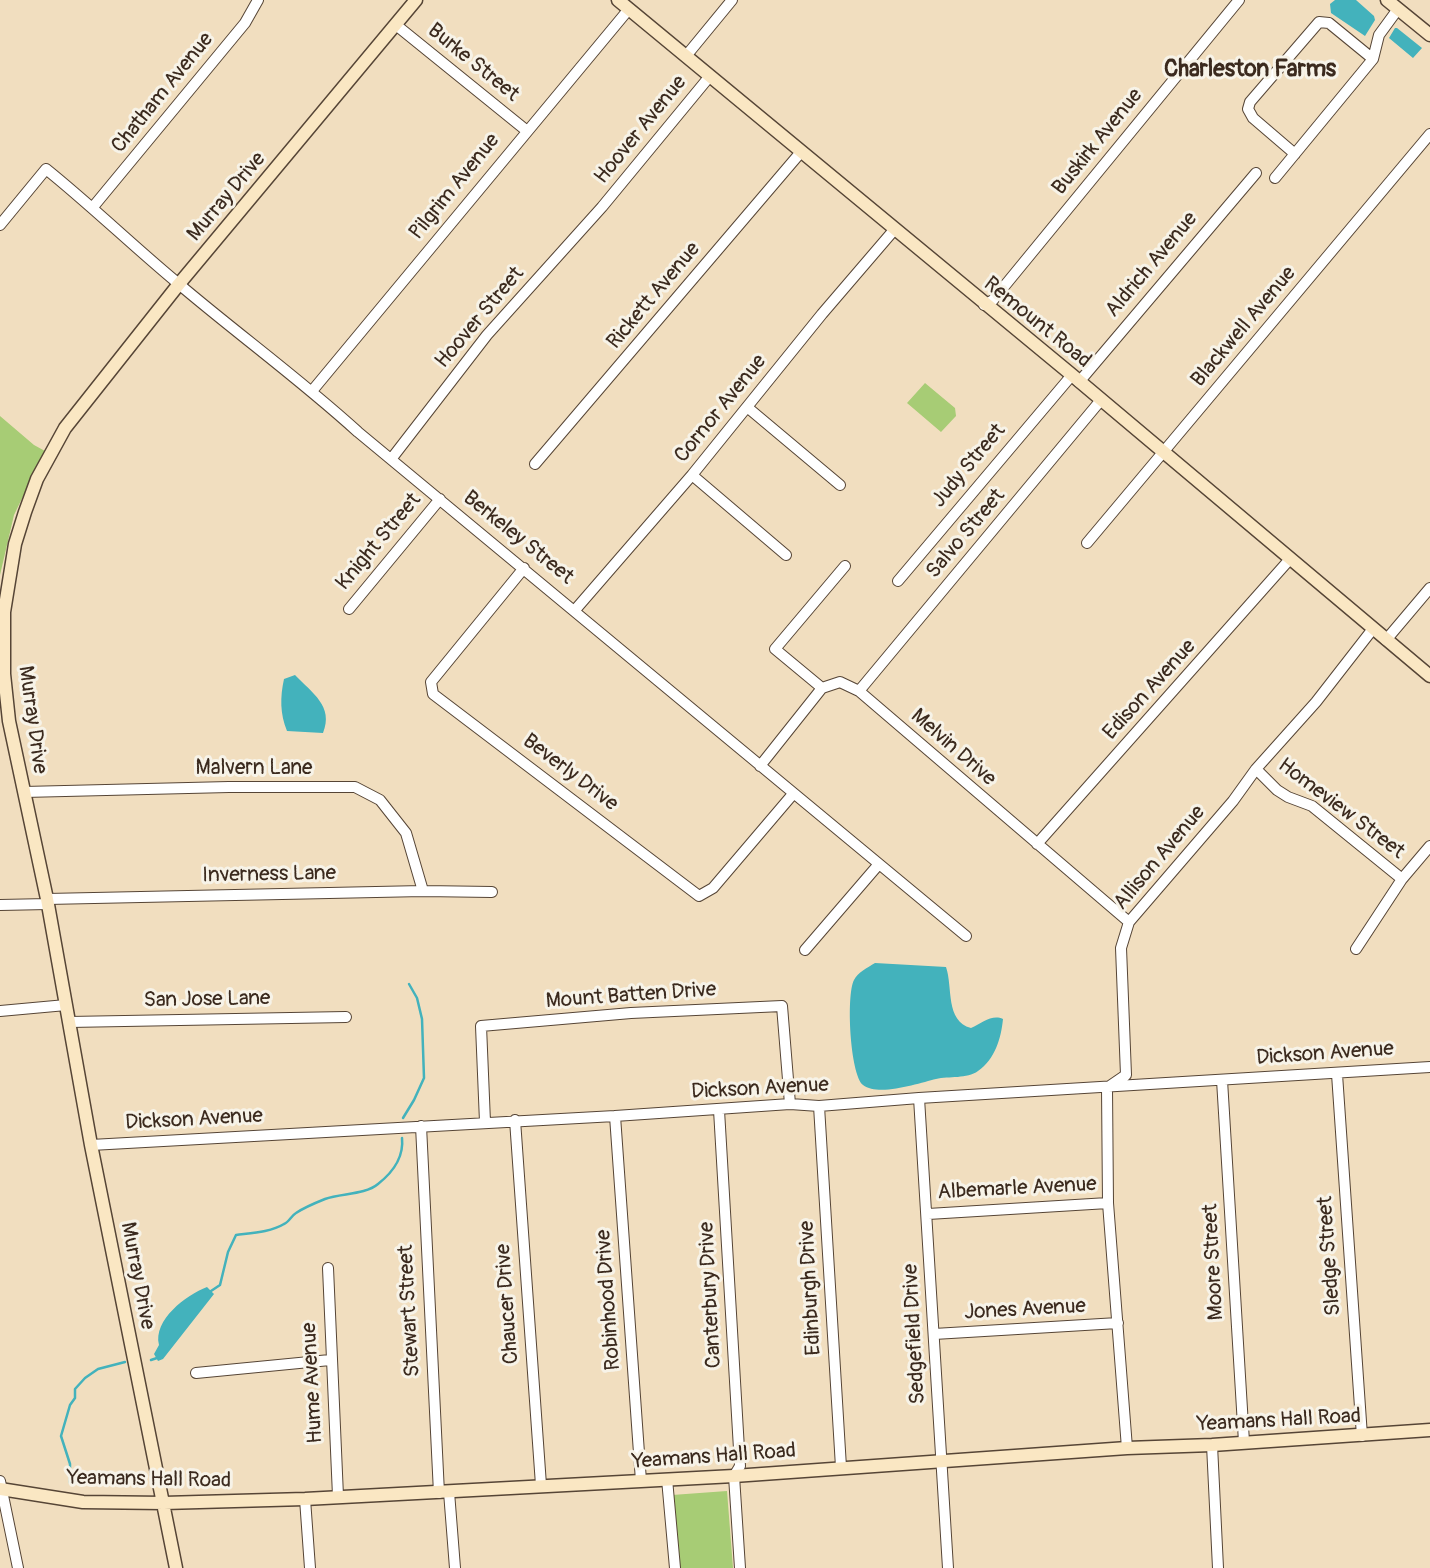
<!DOCTYPE html>
<style>
body{margin:0}
canvas{display:block;background:#f1debf}
</style>
<canvas width="1430" height="1568"></canvas>
<script>
const ctx = document.querySelector('canvas').getContext('2d');
ctx.lineJoin = 'round';
function fill(path, color) { ctx.fillStyle = color; ctx.fill(path, 'evenodd'); }
function strokePath(path, color, width, dash) { ctx.strokeStyle = color; ctx.lineWidth = width; ctx.lineCap = dash ? 'butt' : 'round'; ctx.setLineDash(dash || []); ctx.stroke(path); }
function drawText(font, color, halo, rows, align = 'center') {
  ctx.font = font + ' Pangolin,sans-serif'; ctx.lineWidth = 6; ctx.setLineDash([]); ctx.textBaseline = 'middle'; ctx.strokeStyle = halo; ctx.fillStyle = color; for (const [text, x, y, turn = 0] of rows) {
    ctx.save(); ctx.translate(x, y); ctx.rotate((+turn || 0) * Math.PI / 180); ctx.textAlign = isNaN(turn) ? turn : align; if (halo) ctx.strokeText(text, 0, 0); ctx.fillText(text, 0, 0); ctx.restore();
  }
}
const green = new Path2D(`
 M925,383L955,408L956,416L941,432L907,403Z
 M0,416L34,445L45,451L14,515L0,575Z
 M727,1491L733,1568H678L672,1495Z`);
const water = new Path2D(`
 M1335,0H1356L1374,16L1375,20L1365,36L1331,13L1330,4Z
 M1395,28H1397L1422,48L1413,58L1389,38Z
 M295,675C312,693 334,706 323,733L287,731C280,714 280,697 284,679Z
 M875,963L946,967C953,987 945,1021 971,1028C982,1023 992,1014 1003,1019C1001,1039 995,1059 978,1071C967,1079 949,1076 936,1079C919,1083 879,1097 863,1085C850,1074 846,995 854,980C858,972 867,968 875,963Z
 M207,1287L214,1294L163,1359L158,1361L154,1354L159,1345C153,1320 186,1295 207,1287Z`);
const stream = new Path2D(`
 M403,1118L414,1100L424,1078L422,1019L417,998L409,984
 M211,1291L220,1285L228,1252L236,1235C251,1233 271,1232 284,1224C289,1222 291,1216 296,1213C305,1207 315,1203 325,1199C341,1193 365,1195 378,1184C392,1173 404,1157 402,1138
 M151,1360L157,1358
 M70,1483V1464L61,1436L70,1405L75,1398V1389L85,1378L98,1369L125,1362`);
const street = new Path2D(`
 M396,25L527,131
 M686,56L732,0
 M1295,154L1253,118L1248,109L1250,102L1319,22L1329,23L1373,59
 M1275,178L1373,59L1379,35L1398,9
 M93,207L245,23L258,0
 M0,225L46,169C92,206 134,247 180,285C239,335 301,380 358,432L966,936
 M984,305L993,300L1239,0
 M1079,382L1256,173
 M312,391L629,9
 M747,407L840,485
 M392,458L487,335L602,207L710,76
 M535,464L801,152
 M692,475L786,555
 M1087,543L1430,134
 M524,568L431,682L433,694L699,896L713,888L793,794
 M898,581L1072,375
 M349,609L440,499
 M575,610L692,475L822,314L894,230
 M1386,640L1430,588
 M822,688L775,649L845,566
 M859,691L1101,400
 M760,766L822,688L840,682L859,691L1129,922
 M1256,769L1277,790L1288,797L1312,806L1402,879
 M24,792L229,787H355L380,800L406,833L423,891
 M1037,844L1290,559
 M47,899L423,891L492,892
 M0,905L48,904
 M1356,949L1402,879L1430,846
 M805,950L879,864
 M0,1011L66,1005
 M69,1022L346,1017
 M1337,1074L1362,1436
 M1222,1080L1244,1442
 M919,1098L948,1568
 M819,1106L841,1467
 M719,1110L740,1466L734,1476L740,1568
 M615,1116L641,1481
 M515,1120L541,1485
 M485,1122L481,1026L631,1013L782,1006L790,1104
 M421,1126L439,1493
 M91,1145L615,1116L790,1104L819,1106L919,1098L1430,1067
 M928,1214L1108,1203
 M328,1268L338,1496
 M934,1334L1118,1323
 M196,1373L330,1360
 M1212,1445L1218,1568
 M1127,1448L1108,1203L1107,1088L1126,1075L1121,948L1129,922L1233,801L1256,769L1316,702L1372,630
 M667,1479L675,1568
 M0,1481L18,1568
 M449,1492L455,1568
 M305,1499L310,1568`);
const secondary = new Path2D(`
 M618,0L1072,375L1430,676
 M1387,0L1430,35
 M0,1489L83,1502L164,1503L305,1499L734,1476L1127,1448L1212,1445L1430,1430
 M176,1568L91,1145L47,899L9,721L4,674V612L15,544L25,512L37,479L65,428L179,284L416,0`);
const streetNames = [
 ["Burke Street",473,63,39],
 ["Chatham Avenue",163,93,-51],
 ["Hoover Avenue",641,130,-51],
 ["Buskirk Avenue",1098,142,-51],
 ["Pilgrim Avenue",455,187,-51],
 ["Murray Drive",227,197,-50],
 ["Aldrich Avenue",1152,265,-50],
 ["Rickett Avenue",654,296,-50],
 ["Hoover Street",480,318,-50],
 ["Remount Road",1037,323,39],
 ["Blackwell Avenue",1244,327,-50],
 ["Cornor Avenue",721,409,-51],
 ["Judy Street",969,466,-50],
 ["Salvo Street",966,534,-50],
 ["Berkeley Street",518,538,39],
 ["Knight Street",379,542,-50],
 ["Edison Avenue",1150,690,-48],
 ["Murray Drive",32,720,82],
 ["Melvin Drive",953,748,41],
 ["Malvern Lane",254,769],
 ["Beverly Drive",570,773,37],
 ["Homeview Street",1341,809,37],
 ["Allison Avenue",1160,858,-50],
 ["Inverness Lane",269,875,-1],
 ["Mount Batten Drive",631,996,-4],
 ["San Jose Lane",207,1000,-1],
 ["Dickson Avenue",1325,1054,-4],
 ["Dickson Avenue",760,1089,-3],
 ["Dickson Avenue",194,1120,-3],
 ["Albemarle Avenue",1017,1189,-3],
 ["Sledge Street",1330,1256,-94],
 ["Moore Street",1214,1262,-93],
 ["Murray Drive",137,1276,79],
 ["Edinburgh Drive",811,1288,-93],
 ["Canterbury Drive",711,1295,-93],
 ["Robinhood Drive",609,1300,-94],
 ["Chaucer Drive",508,1304,-94],
 ["Jones Avenue",1025,1310,-3],
 ["Stewart Street",410,1311,-93],
 ["Sedgefield Drive",915,1334,-93],
 ["Hume Avenue",313,1383,-93],
 ["Yeamans Hall Road",1279,1421,-3],
 ["Yeamans Hall Road",714,1457,-4],
 ["Yeamans Hall Road",149,1480,1]
];
const neighbourhoodNames = [
 ["Charleston Farms",1250,70]
];
fill(green, '#a7cc75');
fill(water, '#43b2bc');
strokePath(stream, '#43b2bc', 2.5);
strokePath(street, '#564536', 12);
strokePath(secondary, '#564536', 15);
strokePath(street, '#fff', 10);
strokePath(secondary, '#fae7c3', 12);
drawText('21px', '#3b2a1e', '#f7f3e8', streetNames);
drawText('bold 23px', '#3b2a1e', '#f7f3e8', neighbourhoodNames);
</script>
